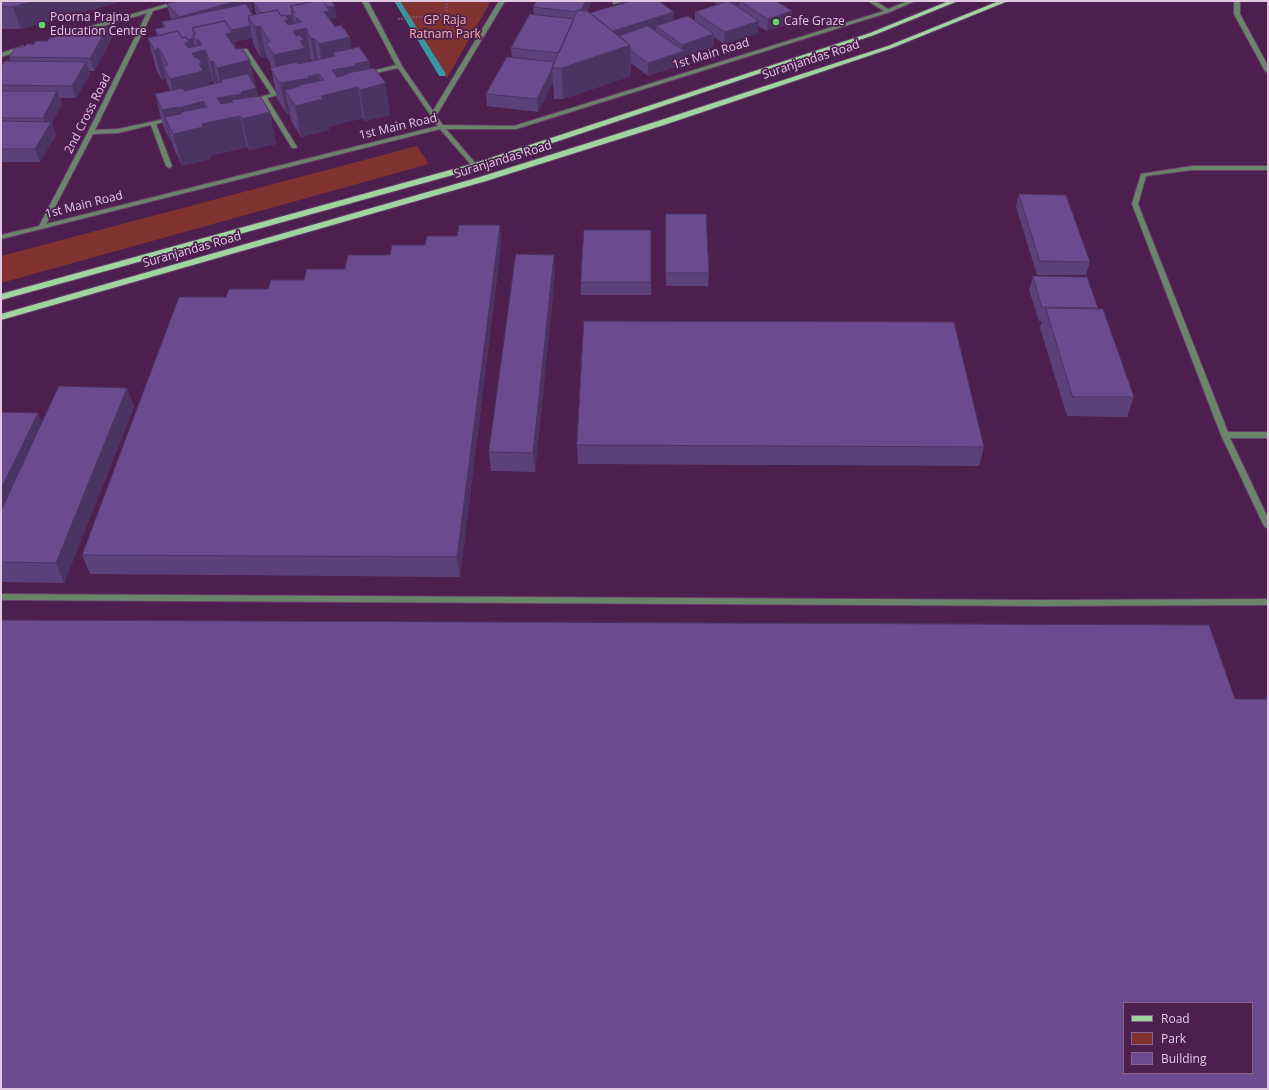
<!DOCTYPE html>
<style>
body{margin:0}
#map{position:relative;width:1269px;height:1090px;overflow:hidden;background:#4c1f4f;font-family:"Open Sans",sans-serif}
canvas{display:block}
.frame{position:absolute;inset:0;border:2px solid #e3c8e4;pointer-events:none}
.legend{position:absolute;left:1123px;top:1002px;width:130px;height:72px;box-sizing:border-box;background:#4c1f4f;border:1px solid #88638b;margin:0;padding:5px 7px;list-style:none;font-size:12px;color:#e3c8e4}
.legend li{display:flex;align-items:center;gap:8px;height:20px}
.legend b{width:20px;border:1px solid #88638b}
</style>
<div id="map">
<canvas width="1269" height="1090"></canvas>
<div class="frame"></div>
<ul class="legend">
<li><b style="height:5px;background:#9fd6a0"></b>Road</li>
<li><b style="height:11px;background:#7f322f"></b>Park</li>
<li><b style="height:11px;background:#6b4a8e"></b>Building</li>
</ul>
</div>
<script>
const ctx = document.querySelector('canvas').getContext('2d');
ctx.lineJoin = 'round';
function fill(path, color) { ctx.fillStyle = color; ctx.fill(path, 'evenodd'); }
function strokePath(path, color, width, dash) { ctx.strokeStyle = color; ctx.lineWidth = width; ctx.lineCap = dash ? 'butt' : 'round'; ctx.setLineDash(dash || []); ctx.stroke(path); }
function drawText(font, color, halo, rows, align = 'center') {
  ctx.font = font + ' "Open Sans",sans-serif'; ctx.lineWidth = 3.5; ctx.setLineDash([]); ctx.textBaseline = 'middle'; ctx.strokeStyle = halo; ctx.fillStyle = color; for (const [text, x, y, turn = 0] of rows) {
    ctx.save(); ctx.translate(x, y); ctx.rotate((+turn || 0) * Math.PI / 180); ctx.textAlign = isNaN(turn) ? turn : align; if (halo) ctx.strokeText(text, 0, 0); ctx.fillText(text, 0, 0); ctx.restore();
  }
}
const green = new Path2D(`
 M394,1H491L447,78Z
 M417,146L429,164L1,283V256Z`);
const stream = new Path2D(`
 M394,1H400L446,74L445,76H439L438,74Z`);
const path = new Path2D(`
 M398,19L446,14L447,1`);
const service = new Path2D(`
 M1234,1H1240V14L1268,66V73L1265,71L1234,14Z
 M1192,166H1268V170H1192L1146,176L1138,204L1228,432H1268V438H1230L1268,518V529L1264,526L1221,435L1132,204L1141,174Z
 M1,594L1041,600L1268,599V605L1041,606L1,600Z`);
const minor = new Path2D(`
 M177,1H186L153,11L95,130L118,129L174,117V119L156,124L172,166L169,168L166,166L151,125L118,133L93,134L46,224L438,126L398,68L367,75L364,73L396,65L362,1H368L402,66L433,111L499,1H505L436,116L443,125L514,126L884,11L868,1H875L888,9L908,1H915L890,12L516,129H446L477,165V167H473L440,129L1,239V235L39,226L88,132L147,13L73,35L71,34V32Z
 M616,1H625L613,4V2Z
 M23,46L26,48L25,49L1,57V53Z
 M243,49H247L276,93L285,90L288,92L267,98L297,147L296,148H292L262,99L252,102L249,100L271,94L242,50Z`);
const primary = new Path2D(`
 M949,1H958L874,35L478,168L1,300V294L472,164L870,33Z
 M999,1H1008L892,48L664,125L486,181L1,320V314L480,177L658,121L888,46Z`);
const wall = new Path2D(`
 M1,1H123L21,29H1Z
 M253,1H331L337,18L331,19L332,22L352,49L369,61L370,69L390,115L365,121L363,118L328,127L329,130L301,137L291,121L290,114H287L277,99L270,62L266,57L261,58L254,46L252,38L234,42L236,49L256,88L258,96L276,144L249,150L247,147L210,156L211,159L182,166L174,149L172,142H171L163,126L155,94L170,91L166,79L162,80L156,69L148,38L157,36L155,29L163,27L162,22L173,20L170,17L167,4L253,10H250L253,15L256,14ZM307,59H311L312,61L308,62ZM213,81L214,84L207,85V83Z
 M537,1H592L587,11L590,13L674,21H695V12L718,5L713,1H776L792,11L791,23L767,31L758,26V33L724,44L714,37L713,47L683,56V64L648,76L631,63V76L563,99H554L553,82L538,112L487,106L486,94L512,58L511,48L534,14L533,7Z
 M108,27L111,40L94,71H88L90,74L76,98H60L62,104L52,122L56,135L40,162H1V61H3V63L10,61L9,57L24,47L34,44L47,41L64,35Z
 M1019,194L1090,262L1086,275H1037L1016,207Z
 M666,214L709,273L708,286H666Z
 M500,225L501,245L460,577L90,574L82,555L226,297L268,289L304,280L345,269L390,255L425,245L457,236Z
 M651,230V295H581V282Z
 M555,274L535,472L491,471L489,452Z
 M1033,276L1098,308V309L1134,397L1127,417L1067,416L1040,328L1042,321H1039L1029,290Z
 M127,388L134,407L64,583L1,582V412L42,423Z
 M577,445L984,447L979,466L578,464Z`);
const shadedWall = new Path2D(`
 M34,1H123L21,29L13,7Z
 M237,1H251L253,10L182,29L179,17Z
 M586,1H592L580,25V12Z
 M726,1H740L739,6L726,10Z
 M335,6L337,18L331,19L335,41L350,37L354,67L355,64L369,61L373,87L386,83L390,115L365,121L360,90L358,87L363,118L328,127L329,130L301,137L295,106L285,90L290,114H287L280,83L279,81L266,21L292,15L295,28L298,30L296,18V14ZM298,18L319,44L324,75L323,95L319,74L310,76L307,59H311L306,28L300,29ZM333,53L335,56L336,70ZM347,73L348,74L349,89Z
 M792,11L791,23L767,31L768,19Z
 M674,12V24L656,26V30L619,42L612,31Z
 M759,21L758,33L724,44L725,32Z
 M250,26L252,38L234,42L239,63L250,60L262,114L270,112L276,144L249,150L242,119L240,116L247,147L210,156L211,159L182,166L173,134L165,117L172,142H171L162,110L177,107L170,79L193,73L164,45L193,38L196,51L192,53L199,52L196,40L197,37ZM199,40L217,68L224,97L217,98L209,123L203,101L210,94L207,83L213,81L205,50L202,51ZM231,100L233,102L235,117ZM178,107L179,108L185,132Z
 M260,26L266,57L261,58L255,27Z
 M108,27L111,40L94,71L90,58Z
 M714,34L713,47L683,56V64L648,76V63L681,52L682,45Z
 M314,38L319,69H316L311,39Z
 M630,45L631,76L563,99L562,68Z
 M159,48L166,79L162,80L154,50Z
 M3,61L7,73L1,83V64Z
 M213,61L220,92L217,93L210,62Z
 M86,62L90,74L76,98L72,86Z
 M552,69L553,82L538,112L537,99Z
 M57,91L62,104L52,122L56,135L40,162L35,149L47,129L43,118Z
 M500,225L501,245L460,577L457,557Z
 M554,255L555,274L535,472L533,453Z
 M127,388L134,407L64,583L56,563Z
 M38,413L46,432L1,529V489Z`);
const building = new Path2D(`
 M1,1H34L13,7L1,6Z
 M180,1H237L179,17L167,4Z
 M253,1H316L291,6L292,15L287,16L285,15L281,16L277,10L261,13Z
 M316,1H323L330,11L324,12L335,27L341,25L350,37L319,44L314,38L311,39L306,28L293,31L296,36L300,35L304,40L300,41L305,48L274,55L266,43L270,42L260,26L255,27L248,16L277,10L281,16L285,15L289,20H285L288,25L302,22L298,18H296L292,13H295L291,6Z
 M323,1H331L335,6L328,7Z
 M537,1H586L581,10H578L577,12L533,7Z
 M631,1H659L674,12L613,31L590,13Z
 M729,1L759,21L725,32L695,12Z
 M740,1H776L792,11L768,19Z
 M246,4L253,15L248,16L250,26L231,30L225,21L192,28L194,35H193V38L188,40L186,37L182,38L178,31L158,36L155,29L165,27L162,22Z
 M578,10L587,11L630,45L562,68H552Z
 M530,14L574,19L559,53L511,48Z
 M688,16L714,34L682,45L656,26Z
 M225,21L232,32L226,34L236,49L242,48L250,60L217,68L213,61L210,62L205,50L192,53L195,58H198L202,63L199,64L203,71L170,79L163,66L168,65L159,48L154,50L148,38L178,31L182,38L186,37L189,42L185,43L188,48L202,45L199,40H196L193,35L196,34L192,28Z
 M648,26L684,51L648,63L630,50V45L619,36Z
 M88,27H108L90,58L9,57L16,47H24L27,44H34L36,41H47L50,38L64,35L66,32L85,30Z
 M359,47L369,61L355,64L356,66L332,70L337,77L348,74L347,73L374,68L386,83L360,90L358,87L321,96L323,99L295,106L285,90L300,86L299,85L324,80L319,74L308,76L309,78L280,83L270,68L297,62L298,64L335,56L333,53Z
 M507,57L555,62L552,68V69L537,99L486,94Z
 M5,61L86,62L72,86L1,85V67Z
 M248,74L256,88L241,92L242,94L217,98L221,104L233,102L231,100L260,96L270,112L242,119L240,116L202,124L203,127L173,134L165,117L181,114V112L207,107L203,101L179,108L178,107L162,110L155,94L182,88L184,91L222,82L221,80Z
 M1,91H57L43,118H1Z
 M1,121L51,122L35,149H1Z
 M1019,194L1066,195L1090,262L1040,261Z
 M666,214H706L709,273H666Z
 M459,225H500L457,557L82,555L179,297H226L229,289H268L271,280H304L307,269H345L348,255H390L392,245H425L427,236H457Z
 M584,230H651V282H581Z
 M516,254L554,255L533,453L489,452Z
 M1033,276L1087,277L1098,308L1042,307Z
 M1046,308L1103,309L1134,397H1073Z
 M584,321L954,322L984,447L577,445Z
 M59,386L127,388L56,563L1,562V511Z
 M1,412L38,413L1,489Z
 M1,620L1209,625L1235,699H1268V1089H1ZM1124,1003H1252V1073H1124Z`);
const markers = [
 [776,22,4,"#61d46a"],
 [42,25,4,"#61d46a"]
];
const farPoinames = [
 ["Poorna Prajna",50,18],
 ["Education Centre",50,32],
 ["Cafe Graze",784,22]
];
const farParknames = [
 ["GP Raja",445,21],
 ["Ratnam Park",445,35]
];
const farStreetnames = [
 ["1st Main Road",711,54,-17],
 ["Suranjandas Road",811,60,-18],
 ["2nd Cross Road",88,114,-63],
 ["1st Main Road",398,127,-13],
 ["Suranjandas Road",503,160,-17],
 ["1st Main Road",84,205,-14],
 ["Suranjandas Road",192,250,-16]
];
fill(green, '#7f322f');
fill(stream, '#3796a0');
strokePath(service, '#673d6a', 2);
strokePath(minor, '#673d6a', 2);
strokePath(primary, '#673d6a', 2);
strokePath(path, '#805982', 2, [1.5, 1.5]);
fill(service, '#6b856b');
fill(minor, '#6b856b');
fill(primary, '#9fd6a0');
fill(wall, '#5c407a');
fill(shadedWall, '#4b3463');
fill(building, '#6b4a8e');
strokePath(building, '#4b3463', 1);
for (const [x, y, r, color] of markers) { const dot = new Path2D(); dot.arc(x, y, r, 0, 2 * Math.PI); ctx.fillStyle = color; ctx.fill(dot); strokePath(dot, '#4c1f4f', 1.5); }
drawText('12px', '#e3c8e4', '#4c1f4f', farPoinames, 'left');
drawText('12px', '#fab3ac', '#4c1f4f', farParknames);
drawText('12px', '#e3c8e4', '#4c1f4f', farStreetnames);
</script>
